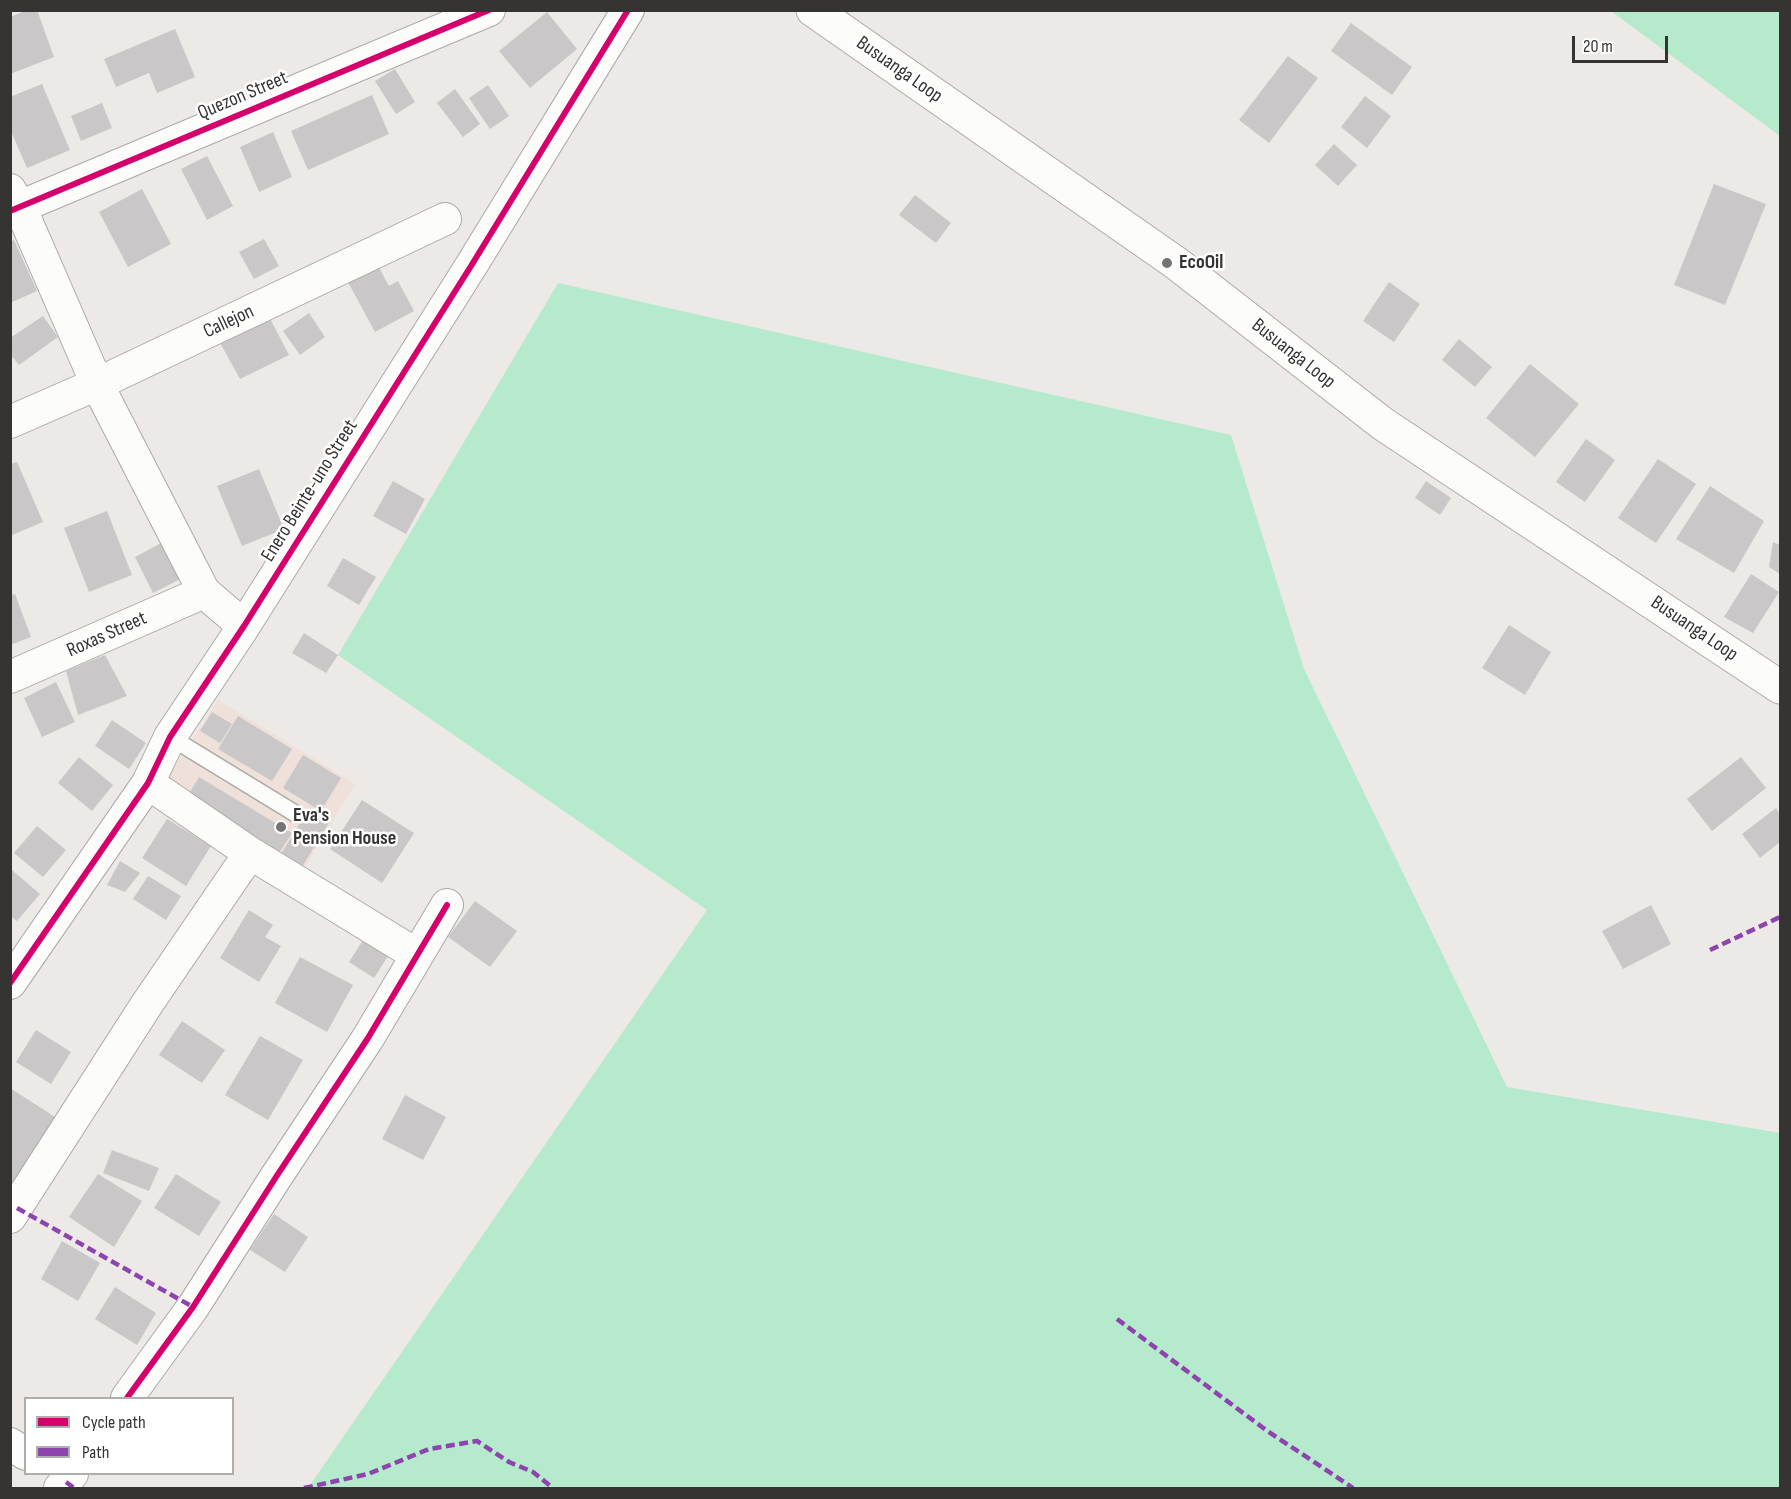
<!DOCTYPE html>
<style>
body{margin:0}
#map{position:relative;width:1791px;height:1499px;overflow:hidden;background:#ece9e7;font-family:"Sofia Sans Condensed",sans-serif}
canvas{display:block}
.frame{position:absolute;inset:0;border:12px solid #363433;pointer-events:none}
.legend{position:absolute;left:24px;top:1397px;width:210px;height:78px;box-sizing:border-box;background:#fff;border:2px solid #afaead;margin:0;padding:8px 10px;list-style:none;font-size:18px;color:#363433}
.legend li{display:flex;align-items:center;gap:12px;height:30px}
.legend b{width:30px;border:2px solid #afaead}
.scale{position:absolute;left:1572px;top:36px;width:96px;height:27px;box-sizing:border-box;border:3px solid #363433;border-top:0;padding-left:8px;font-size:18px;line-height:21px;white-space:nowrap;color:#363433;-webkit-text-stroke:4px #fff;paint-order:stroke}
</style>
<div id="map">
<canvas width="1791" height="1499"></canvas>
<div class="frame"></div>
<ul class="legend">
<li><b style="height:8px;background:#d6006c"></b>Cycle path</li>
<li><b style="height:8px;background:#8e44ad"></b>Path</li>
</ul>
<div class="scale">20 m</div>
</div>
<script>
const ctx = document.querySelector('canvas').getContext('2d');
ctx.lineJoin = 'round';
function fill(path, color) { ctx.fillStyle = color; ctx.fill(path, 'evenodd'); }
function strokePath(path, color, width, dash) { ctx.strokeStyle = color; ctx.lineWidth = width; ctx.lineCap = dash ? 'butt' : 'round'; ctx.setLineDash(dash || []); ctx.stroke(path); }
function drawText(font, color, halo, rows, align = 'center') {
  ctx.font = font + ' "Sofia Sans Condensed",sans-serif'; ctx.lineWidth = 5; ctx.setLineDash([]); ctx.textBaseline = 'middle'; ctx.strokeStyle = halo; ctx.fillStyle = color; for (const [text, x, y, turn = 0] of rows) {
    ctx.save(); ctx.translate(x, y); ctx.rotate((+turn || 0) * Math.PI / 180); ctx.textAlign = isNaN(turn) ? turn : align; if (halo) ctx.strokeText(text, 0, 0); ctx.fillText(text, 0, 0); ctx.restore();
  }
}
const commercial = new Path2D(`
 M218,700L355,784L303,871L164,783Z`);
const green = new Path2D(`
 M1611,11H1780V136Z
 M558,283L1231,435L1304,669L1507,1087L1780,1133V1488H308L707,910L338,655Z`);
const building = new Path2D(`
 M28,10H37L54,57L10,74V17Z
 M547,12L577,49L530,88L499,51Z
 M1351,23L1412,67L1392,95L1331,51Z
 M175,29L195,77L157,93L149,73L116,87L104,59Z
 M1288,56L1318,78L1269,143L1239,120Z
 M395,69L415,102L396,114L375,81Z
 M42,84L70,150L27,168L10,129V97Z
 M488,85L509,116L490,129L469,98Z
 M455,89L480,124L463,137L437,103Z
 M372,95L389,134L308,170L291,131Z
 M1365,96L1391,116L1367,148L1341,127Z
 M102,103L112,128L81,141L71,116Z
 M273,132L292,177L259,192L240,147Z
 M1334,144L1357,165L1338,186L1315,165Z
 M207,156L233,206L207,220L181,169Z
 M1714,184L1766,204L1725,305L1674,285Z
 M142,189L171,244L128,267L99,212Z
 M915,195L951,223L936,243L899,215Z
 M264,239L279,266L254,279L239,252Z
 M14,240L37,291L10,303V242Z
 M372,255L389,286L398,281L414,311L375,332L342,271Z
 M1389,282L1420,304L1394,342L1363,321Z
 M264,307L289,355L240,379L214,332Z
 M309,313L325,337L300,355L283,331Z
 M43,316L58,337L19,365L10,354V338Z
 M1459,339L1492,367L1475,387L1442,360Z
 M1530,364L1579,404L1535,457L1486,418Z
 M1586,439L1615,460L1585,502L1556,482Z
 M1658,459L1696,484L1656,543L1618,518Z
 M17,462L43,522L10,536V464Z
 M259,469L284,529L242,546L217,486Z
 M393,481L425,499L406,534L373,516Z
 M1426,481L1451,498L1440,515L1415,498Z
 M1710,486L1764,521L1734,573L1676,539Z
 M107,511L132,575L89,592L64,528Z
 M167,540L186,576L153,593L135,557Z
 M1773,542L1780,545V574L1769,567Z
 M343,558L376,577L359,605L327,586Z
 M1751,574L1779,592L1753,633L1724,617Z
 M15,594L31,637L10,645V595Z
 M1509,625L1551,652L1525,695L1482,668Z
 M304,633L338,655L326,673L292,653Z
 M105,655L127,696L78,715L66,671Z
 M56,682L75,722L42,737L24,698Z
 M212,712L232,724L220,743L200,731Z
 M238,716L292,749L272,781L218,749Z
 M112,720L146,743L129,769L95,746Z
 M303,755L341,778L321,811L283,788Z
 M79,757L113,785L92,811L58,783Z
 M1741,757L1766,788L1712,831L1687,799Z
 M199,777L292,833L279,853L187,797Z
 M362,800L414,833L382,883L330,849Z
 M309,808L330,821L302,867L281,854Z
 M1776,808L1780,815V842L1760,858L1742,834Z
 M167,819L211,846L186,886L142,858Z
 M37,826L66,850L43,877L14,853Z
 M120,861L140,873L125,892L107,885Z
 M12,870L40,894L17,921L10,916Z
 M148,876L181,896L166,920L133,899Z
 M475,901L517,931L490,967L448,937Z
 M1651,905L1671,944L1623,969L1602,931Z
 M249,910L273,925L265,937L281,946L259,982L220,958Z
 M363,940L388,956L374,978L349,962Z
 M300,957L353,985L327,1032L275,1003Z
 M182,1021L225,1050L202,1083L159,1055Z
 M36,1030L71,1052L51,1084L16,1062Z
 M260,1036L303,1060L268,1120L225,1095Z
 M10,1088L63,1122L15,1184L10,1181Z
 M405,1095L446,1117L423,1160L382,1139Z
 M112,1150L159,1168L149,1191L103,1173Z
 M98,1174L142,1201L114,1247L69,1217Z
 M176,1174L221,1202L199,1236L154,1208Z
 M274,1214L308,1237L285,1272L250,1250Z
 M62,1241L100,1263L78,1301L41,1279Z
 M115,1287L156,1313L137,1345L95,1319Z`);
const lane = new Path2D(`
 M170,737L296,814`);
const street = new Path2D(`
 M10,190L20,207L97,384L204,592L244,626
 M10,211L489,10
 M10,422L97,384L445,219
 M10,677L204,592
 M148,783L250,853L417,955
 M10,983L148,783L170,737L244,626L471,266L628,10
 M10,1217L147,1004L250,853
 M127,1398L193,1307L276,1177L368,1038L447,905
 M10,1444L26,1454
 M60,1488L72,1474`);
const secondary = new Path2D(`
 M813,10L1176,263L1383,424L1780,687`);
const quiet = new Path2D(`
 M1710,950L1780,917
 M17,1208L193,1307
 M1117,1319L1266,1430L1353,1488
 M66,1482L74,1488
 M304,1488L368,1474L429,1449L477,1441L509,1462L533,1472L553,1488`);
const cycleway = new Path2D(`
 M10,211L489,10
 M10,983L148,783L170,737L244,626L471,266L628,10
 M127,1398L193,1307L276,1177L368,1038L447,905`);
const markers = [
 [1167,263,6,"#767372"],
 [281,827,6,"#767372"]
];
const streetNames = [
 ["Busuanga Loop",899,70,35],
 ["Quezon Street",243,96,-23],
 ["Callejon",229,322,-25],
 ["Busuanga Loop",1293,354,38],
 ["Enero Beinte-uno Street",310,491,-58],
 ["Busuanga Loop",1694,629,34],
 ["Roxas Street",107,635,-24]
];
const poiNames = [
 ["EcoOil",1179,263],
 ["Eva's",293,816],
 ["Pension House",293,839]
];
fill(commercial, '#efe1d9');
fill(green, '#b5eacd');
fill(building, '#cac7c8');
strokePath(lane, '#aba9a7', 19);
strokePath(street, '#aba9a7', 34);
strokePath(secondary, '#aba9a7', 35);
strokePath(lane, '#fcfcfb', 16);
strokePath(street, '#fcfcfb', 32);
strokePath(secondary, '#fcfcfb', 33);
strokePath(quiet, '#8e44ad', 4.5, [9, 4.5]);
strokePath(cycleway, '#d6006c', 6);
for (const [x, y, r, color] of markers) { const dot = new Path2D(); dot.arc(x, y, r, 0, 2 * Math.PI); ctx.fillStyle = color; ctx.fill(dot); strokePath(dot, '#fff', 2); }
drawText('20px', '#363433', '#fff', streetNames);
drawText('bold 20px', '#363433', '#fff', poiNames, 'left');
</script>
